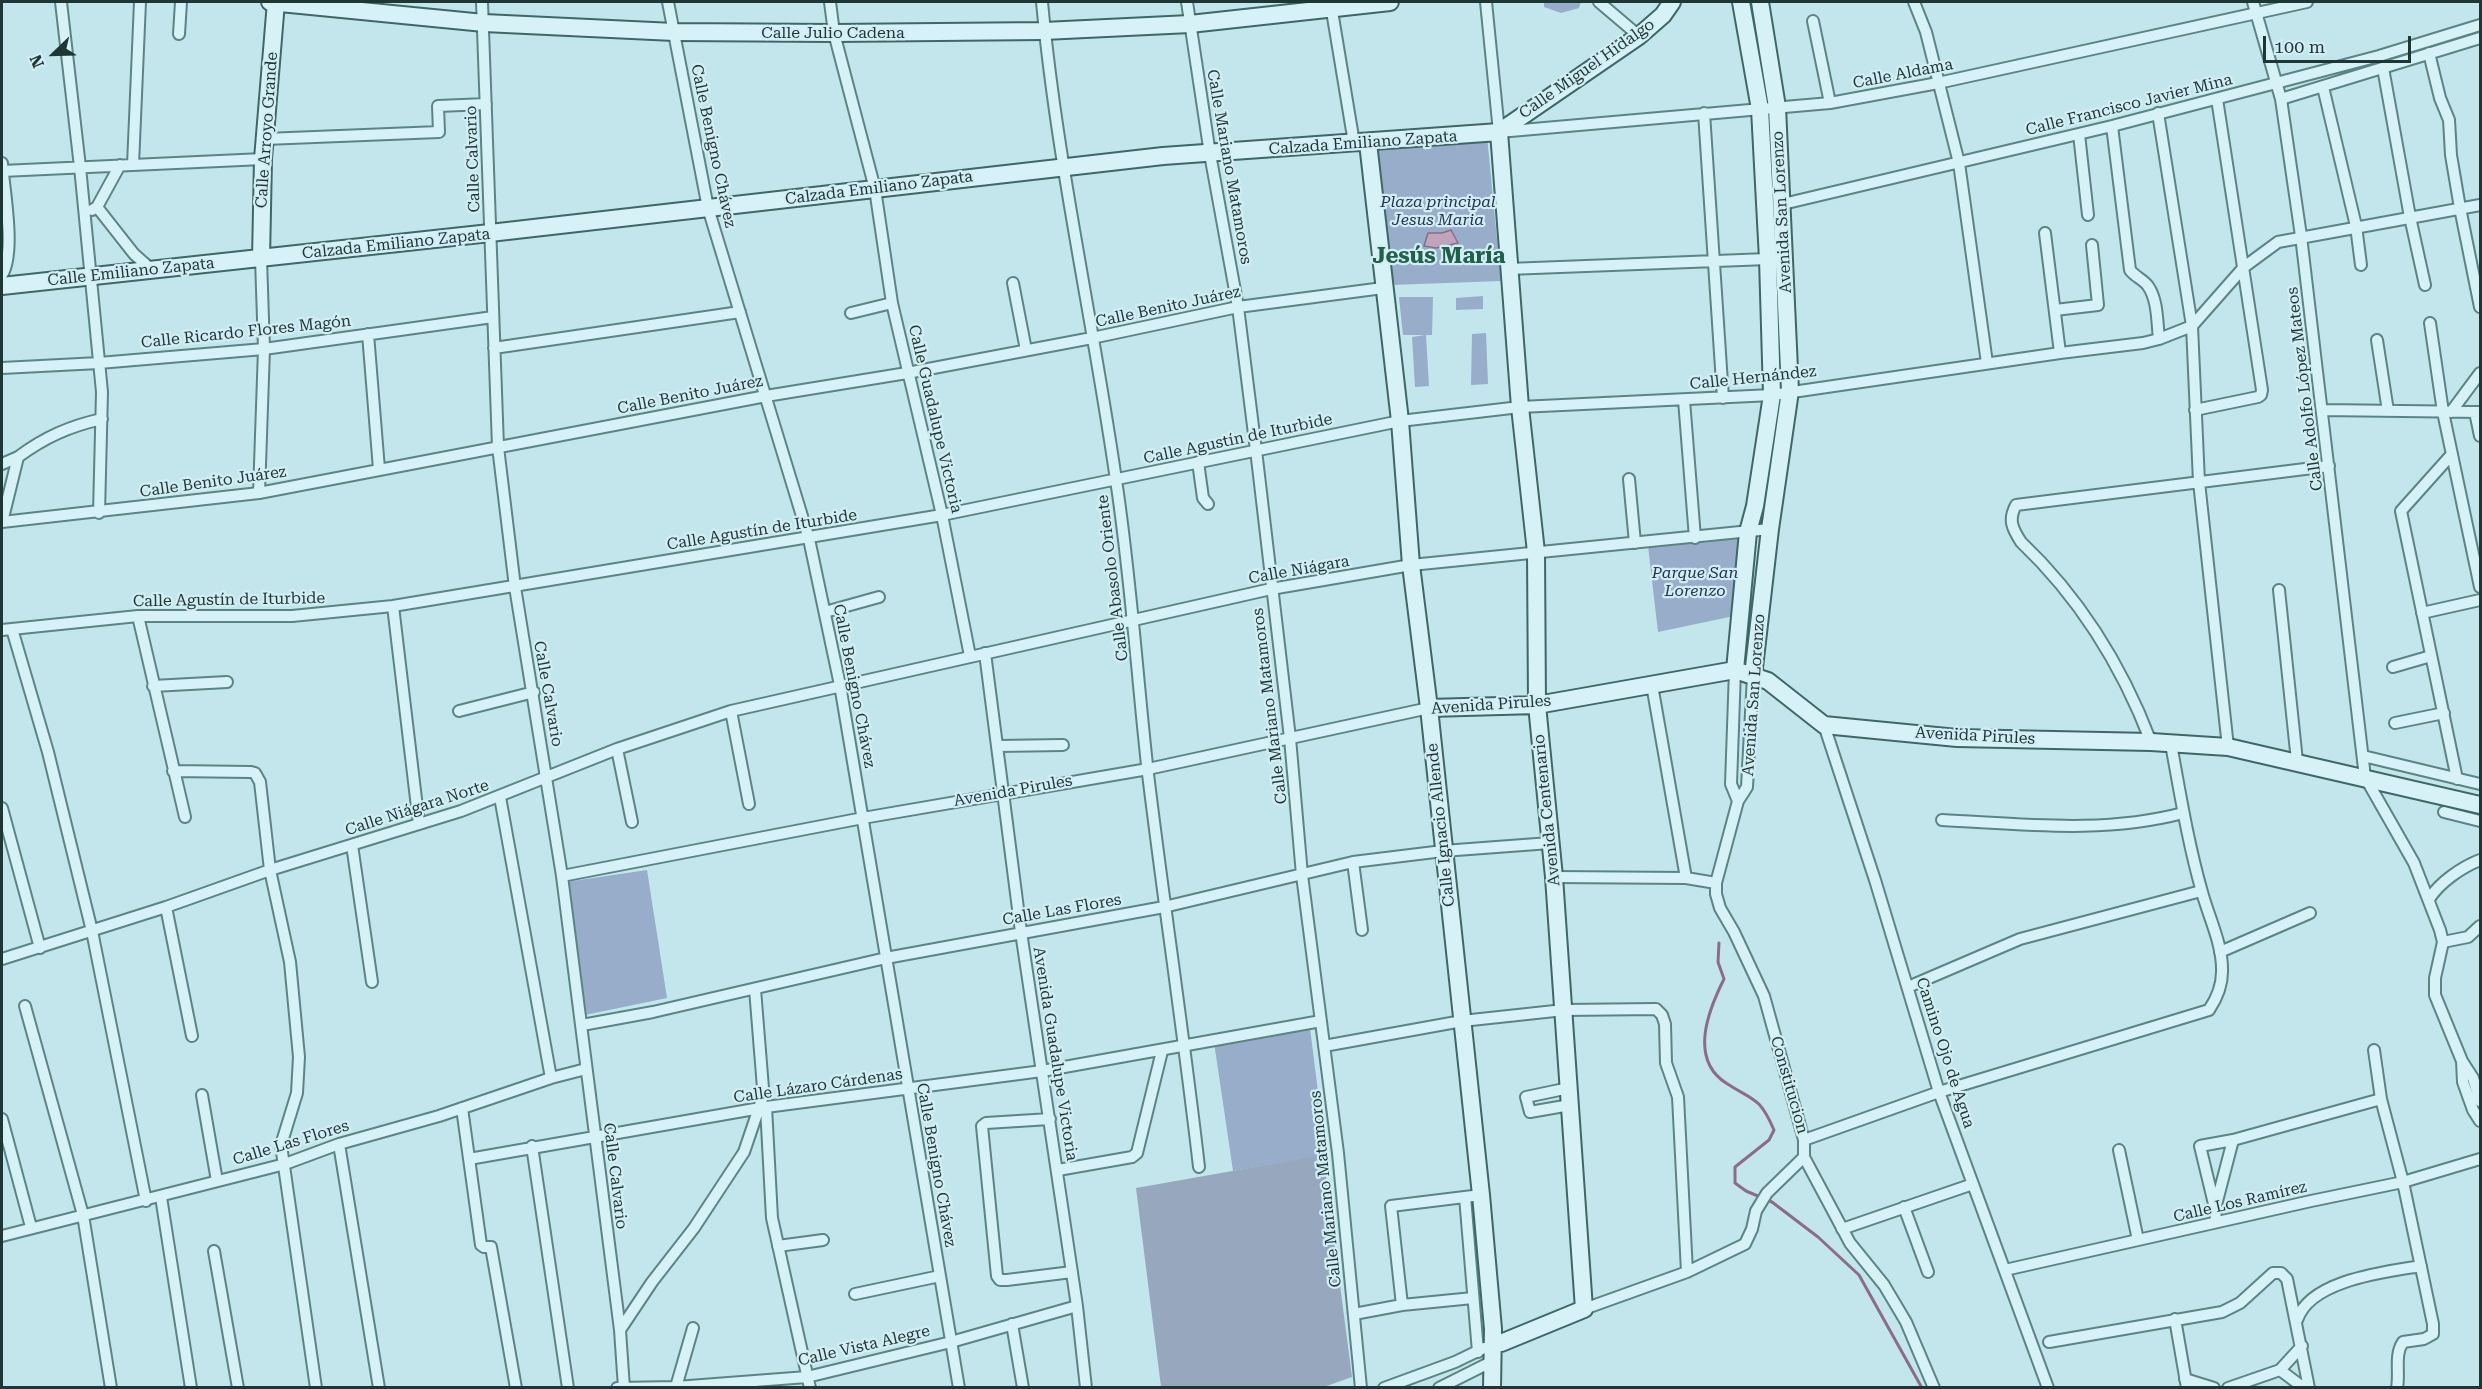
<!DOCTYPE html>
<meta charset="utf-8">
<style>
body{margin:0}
#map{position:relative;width:2482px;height:1389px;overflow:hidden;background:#c3e6ec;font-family:"Roboto Serif",serif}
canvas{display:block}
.frame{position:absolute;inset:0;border:3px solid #1e3634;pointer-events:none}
.north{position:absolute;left:24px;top:24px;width:60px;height:60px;-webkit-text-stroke:4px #d2eef4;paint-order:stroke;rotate:247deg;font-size:16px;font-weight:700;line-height:24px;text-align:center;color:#1e3634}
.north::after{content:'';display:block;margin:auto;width:21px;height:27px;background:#1e3634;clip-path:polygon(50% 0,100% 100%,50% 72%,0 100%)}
.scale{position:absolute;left:2263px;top:36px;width:148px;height:27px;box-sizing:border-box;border:3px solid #1e3634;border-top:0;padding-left:8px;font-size:18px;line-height:21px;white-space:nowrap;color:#1e3634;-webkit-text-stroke:4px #d2eef4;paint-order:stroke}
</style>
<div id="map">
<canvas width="2482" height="1389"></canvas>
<div class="frame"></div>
<div class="north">N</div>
<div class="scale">100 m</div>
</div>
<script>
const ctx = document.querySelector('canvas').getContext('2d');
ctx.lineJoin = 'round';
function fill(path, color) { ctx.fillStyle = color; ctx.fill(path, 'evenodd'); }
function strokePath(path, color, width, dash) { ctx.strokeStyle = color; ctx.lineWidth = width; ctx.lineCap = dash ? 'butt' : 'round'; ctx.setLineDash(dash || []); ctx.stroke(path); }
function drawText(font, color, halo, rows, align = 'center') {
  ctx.font = font + ' "Roboto Serif",serif'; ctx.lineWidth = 4.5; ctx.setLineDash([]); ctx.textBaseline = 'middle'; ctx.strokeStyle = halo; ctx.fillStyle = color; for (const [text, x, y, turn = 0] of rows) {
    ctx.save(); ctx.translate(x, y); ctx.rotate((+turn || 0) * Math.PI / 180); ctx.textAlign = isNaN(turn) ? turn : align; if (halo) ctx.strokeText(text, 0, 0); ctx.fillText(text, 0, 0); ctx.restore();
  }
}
const green = new Path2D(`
 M1544,2H1581L1579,8L1561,13L1544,7Z
 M1487,136L1501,281L1391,285L1372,144Z
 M1483,296V309L1456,310V298Z
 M1399,297H1433L1432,335H1426L1429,386L1415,387L1412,337L1425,335H1403Z
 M1486,333L1488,384L1471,385L1472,334Z
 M1743,537L1734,616L1658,632L1648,546Z
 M647,870L667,998L585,1015L566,882Z
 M1310,1028L1326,1155L1233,1171L1214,1042Z`);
const cemetery = new Path2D(`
 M1323,1155L1352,1377L1321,1388L1161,1387L1136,1188Z`);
const water = new Path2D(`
 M1451,230L1458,243L1436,248L1424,246L1428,233H1442Z`);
const stream = new Path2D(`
 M1719,943L1718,962L1724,979C1708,1011 1689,1059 1726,1083C1755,1102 1759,1096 1774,1130L1769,1140L1735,1167V1183L1746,1191L1772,1202L1818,1237L1859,1275L1922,1388`);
const street = new Path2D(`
 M61,2L80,167L102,392L99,513
 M482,2L498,447L515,587L562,876L620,1330L624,1388
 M668,2L708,208L809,539L840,685L959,1388
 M830,2L834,33L875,189L892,303L942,515L970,656
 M1042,2C1057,163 1093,320 1116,480C1131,578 1137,676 1148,774C1164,905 1184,1036 1199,1167
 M1187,2L1210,154L1238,307L1256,450L1290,738L1302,875L1338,1153L1361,1388
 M1486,2L1499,132L1830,103L1938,83L2307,2
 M1599,2L1639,36
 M1914,2L1926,32L1959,163L1987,363
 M2253,2L2281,99L2301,236L2365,777L2414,863L2440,930L2443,942L2435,978V995L2462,1061L2463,1082L2473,1110L2480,1121
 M1331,5L1354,143
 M1813,21L1830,103
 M179,34L181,2
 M2429,53L2440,98L2449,120L2451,155L2460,208L2480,307
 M2383,68L2410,217L2425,285
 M2323,87L2356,226L2361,265
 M2281,99L2480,38
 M1704,113L1723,398
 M2158,113L2192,326L2199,482L2228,747
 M2112,126L2130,270C2135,277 2143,279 2148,286C2158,300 2157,323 2159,339
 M2079,134L2088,215
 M265,139L439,132L438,106L486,104
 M2,163C4,191 16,252 2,275
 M133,165L140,2
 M2,171L263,159
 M1783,204L2112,126L2379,56L2480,25
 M97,207L134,254L152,270
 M92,210L97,207L120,165
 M2045,233L2060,353
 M1508,269L1768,259
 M1013,283L1026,350
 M2055,310L2098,305L2092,245
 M851,313L892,303
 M2430,323L2443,412L2480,587
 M368,334L379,469
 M2377,340L2388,411
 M494,348L740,312
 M2,368L99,363L264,349L493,317
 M1684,400L1695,538
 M2195,410L2258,397L2261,395L2262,390L2217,99
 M2323,410L2480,412
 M2451,412L2480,373
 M2475,412L2480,436
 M2452,454L2401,511L2457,779
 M1198,462L1203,498L1208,504
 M2,464L18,457
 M1629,479L1635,543
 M259,493L264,349L261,259
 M2,522L259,493L766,396L907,373L1092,338L1238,307L1383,288
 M2,522L18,457C45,437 70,426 102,419
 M2279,590L2297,761
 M393,606L419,824
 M825,612L879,597
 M2422,613L2480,600
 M138,616L185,817
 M12,629L48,752L92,931L146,1201
 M2,630L138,616H292L393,606L942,515L1400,421L1520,407L1772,395L2060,353L2143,343L2159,339L2192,326L2244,267L2278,242L2480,205
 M985,653L1021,932L1077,1306L1086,1388
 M2393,667L2431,656
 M1735,670L1731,784L1738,801
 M1652,685L1686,878
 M153,686L227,682
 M459,711L534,692
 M731,711L749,804
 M2395,723L2444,713
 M1824,725L1875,880L1939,1092L2048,1388
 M2151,742C2122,666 2080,598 2021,542C2012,528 2008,520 2016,505L2329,466
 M998,746L1063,745
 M617,749L632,822
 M2363,756L2480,784
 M173,771L251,772L255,773L260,782L270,870L290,962L299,1057L297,1093L281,1145L316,1388
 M500,797L551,1078
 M2,808L40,948
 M2444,812L2480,821
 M1942,820C2023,824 2104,834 2183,813
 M352,845L372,982
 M1353,862L1362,930
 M562,876L863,818L1148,769L1429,708
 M1554,877L1686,878L1716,883
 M2429,899C2440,882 2462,867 2480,860
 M166,907L192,1036
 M2443,942L2468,937L2480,926
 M2220,952L2310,913
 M2,959L166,907L270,870L461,811L617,749L731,711L1271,589L1411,565L1770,529
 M1908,987L2020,939L2201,891
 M25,1006L83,1215L111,1388
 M582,1025L653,1012L886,958L1164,907L1353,862L1443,851L1550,843
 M1324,1046L1462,1021L1564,1010L1656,1009L1662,1015L1665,1024L1666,1063L1678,1097L1687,1272
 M2374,1050L2381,1099L2403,1182L2433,1324V1334L2424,1339L2403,1342C2394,1355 2400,1372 2397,1388
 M2462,1061L2473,1078L2480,1101
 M1569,1088L1526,1097L1530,1112L1570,1105
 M202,1095L217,1181
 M766,1107L772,1218L810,1388
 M462,1108L481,1245L484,1247H491L516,1388
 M2,1119L31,1227
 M1050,1119L986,1123L982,1126L997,1276L1000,1280H1007L1072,1272
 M1804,1140L1939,1092L2209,1010C2217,998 2222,987 2222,972C2223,945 2209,918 2202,892C2188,843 2180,793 2171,744
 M339,1144L379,1388
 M532,1146L568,1388
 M2119,1150L2138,1240
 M1804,1157L1850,1243L1884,1285L1906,1322L1934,1388
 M469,1159L766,1107L1042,1071L1321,1021
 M1058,1170L1132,1157L1137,1153L1162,1051
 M161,1197L191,1388
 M1465,1197L1478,1352
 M2216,1205L2233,1140
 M1904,1207L1928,1272
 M2216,1222L2215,1208L2200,1146L2233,1140L2381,1099
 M1842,1229L1973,1184
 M2,1236L285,1164L339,1144L439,1116L551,1078L586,1069
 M778,1246L823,1240
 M214,1251L238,1388
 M2005,1270L2311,1201L2403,1182L2480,1159
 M855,1294L940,1276
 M1402,1305L1391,1206L1481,1195
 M1584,1309L1687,1272L1745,1244L1752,1229L1756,1211L1767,1193L1804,1157V1140L1764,996L1734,932L1720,908L1716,894V883L1738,801L1747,787L1753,676
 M1354,1314L1402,1305L1473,1298
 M2175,1319L2187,1388
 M2297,1320C2310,1280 2385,1272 2421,1266
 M1012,1324L1023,1388
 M620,1330L652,1282L694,1228L744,1152L762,1099L763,1088L755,989
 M2049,1342L2222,1312L2240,1303L2273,1273H2281L2287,1279L2309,1388
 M2280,1370L2304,1388
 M2185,1379L2214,1388
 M676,1387L693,1328
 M617,1388L676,1387L807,1377L951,1342L1077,1306
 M1384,1388L1455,1362L1484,1348
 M1439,1388L1495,1360
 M2228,1388L2280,1370L2302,1346`);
const secondary = new Path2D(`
 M270,2L484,23L674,32L834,33L1044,31L1190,24L1390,2
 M1499,132L1520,407L1536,552L1537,705L1554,877L1584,1309L1501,1343
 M1368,143L1400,421L1411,565L1429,708L1481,1195L1493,1329L1492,1388
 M261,259L263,159L276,2
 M2,286L490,233L1163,156L1499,132L1639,36L1663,15L1672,2
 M1735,670L1748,532L1755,506L1772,395L1768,259L1760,109L1741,2
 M1753,676L1770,529L1790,391L1777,107L1760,2
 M1429,708L1537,705L1735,670L1768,681L1824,725L1957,738L2151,742L2228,747L2480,805`);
const streetNames = [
 ["Calle Julio Cadena",833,33],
 ["Calle Miguel Hidalgo",1587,69,-35],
 ["Calle Aldama",1903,74,-11],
 ["Calle Francisco Javier Mina",2129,105,-14],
 ["Calle Arroyo Grande",267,130,-86],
 ["Calzada Emiliano Zapata",1363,143,-4],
 ["Calle Benigno Chávez",713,146,78],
 ["Calle Calvario",473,159,-92],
 ["Calle Mariano Matamoros",1229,167,80],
 ["Calzada Emiliano Zapata",879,188,-7],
 ["Avenida San Lorenzo",1782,212,-93],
 ["Calzada Emiliano Zapata",396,244,-6],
 ["Calle Emiliano Zapata",131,272,-6],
 ["Calle Benito Juárez",1168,307,-12],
 ["Calle Ricardo Flores Magón",246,332,-6],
 ["Calle Hernández",1753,378,-6],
 ["Calle Adolfo López Mateos",2305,389,-97],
 ["Calle Benito Juárez",690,395,-11],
 ["Calle Guadalupe Victoria",935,419,77],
 ["Calle Agustín de Iturbide",1238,439,-12],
 ["Calle Benito Juárez",213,482,-8],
 ["Calle Agustín de Iturbide",762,530,-9],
 ["Calle Niágara",1299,570,-10],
 ["Calle Abasolo Oriente",1113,578,-97],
 ["Calle Agustín de Iturbide",229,600,-1],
 ["Calle Benigno Chávez",854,686,79],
 ["Calle Calvario",548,694,80],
 ["Avenida San Lorenzo",1754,695,-86],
 ["Avenida Pirules",1491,705,-4],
 ["Calle Mariano Matamoros",1270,706,-97],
 ["Avenida Pirules",1975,736,3],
 ["Avenida Pirules",1013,791,-10],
 ["Calle Niágara Norte",417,808,-18],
 ["Avenida Centenario",1547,810,-96],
 ["Calle Ignacio Allende",1441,825,-96],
 ["Calle Las Flores",1062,910,-10],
 ["Camino Ojo de Agua",1945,1053,72],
 ["Avenida Guadalupe Victoria",1055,1054,81],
 ["Constitucion",1789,1085,74],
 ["Calle Lázaro Cárdenas",818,1086,-8],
 ["Calle Las Flores",291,1143,-17],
 ["Calle Benigno Chávez",936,1165,80],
 ["Calle Calvario",615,1176,83],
 ["Calle Mariano Matamoros",1326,1189,-96],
 ["Calle Los Ramírez",2240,1202,-13],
 ["Calle Vista Alegre",864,1346,-13]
];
const parkNames = [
 ["Plaza principal",1438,202],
 ["Jesus Maria",1438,220],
 ["Parque San",1695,573],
 ["Lorenzo",1695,591]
];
const districtNames = [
 ["Jesús María",1439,257]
];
fill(green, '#97adc9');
fill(cemetery, '#96a7be');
fill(water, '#bfa5bb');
strokePath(water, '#8c6c86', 1.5);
strokePath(stream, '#8c6c86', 3);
strokePath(street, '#5b8584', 14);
strokePath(secondary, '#3e6765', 20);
strokePath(street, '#d6f2f7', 10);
strokePath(secondary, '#d6f2f7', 16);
drawText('16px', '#1e3634', '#d2eef4', streetNames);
drawText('italic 16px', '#263351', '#d2eef4', parkNames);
drawText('bold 22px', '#20604a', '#d2eef4', districtNames);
</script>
